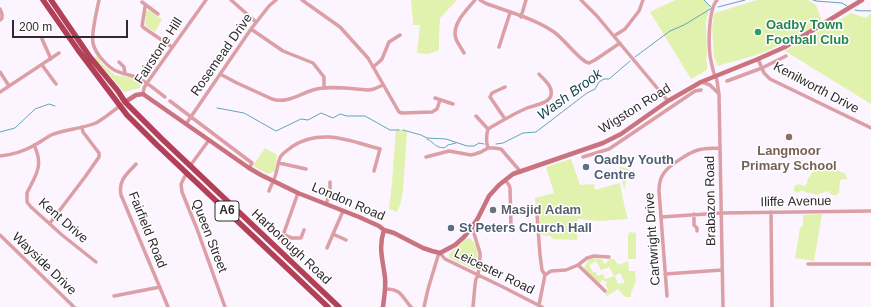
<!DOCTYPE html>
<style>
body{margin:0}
#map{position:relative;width:871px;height:307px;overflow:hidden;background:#fcf4fe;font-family:Arial,sans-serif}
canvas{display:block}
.scale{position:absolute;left:12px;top:20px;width:116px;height:18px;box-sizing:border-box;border:2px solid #2f2a30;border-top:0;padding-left:5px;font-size:12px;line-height:14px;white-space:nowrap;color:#2f2a30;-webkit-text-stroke:3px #fff;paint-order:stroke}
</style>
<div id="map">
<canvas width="871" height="307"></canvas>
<div class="scale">200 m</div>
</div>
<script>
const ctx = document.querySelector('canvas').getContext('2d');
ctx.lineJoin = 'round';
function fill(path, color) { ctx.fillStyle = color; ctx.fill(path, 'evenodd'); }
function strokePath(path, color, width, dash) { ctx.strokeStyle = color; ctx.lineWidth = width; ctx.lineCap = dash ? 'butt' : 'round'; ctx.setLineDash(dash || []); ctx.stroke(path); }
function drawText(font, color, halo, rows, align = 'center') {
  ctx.font = font + ' Arial,sans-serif'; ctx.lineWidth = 3; ctx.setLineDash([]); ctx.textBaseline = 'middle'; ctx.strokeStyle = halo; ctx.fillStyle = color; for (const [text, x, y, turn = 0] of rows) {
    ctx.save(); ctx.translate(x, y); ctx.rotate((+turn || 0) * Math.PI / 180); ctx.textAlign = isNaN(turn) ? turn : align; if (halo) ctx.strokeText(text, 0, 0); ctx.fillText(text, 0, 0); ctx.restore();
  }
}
const green = new Path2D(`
 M411,0H457L440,18L439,35V50L428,54L417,53L420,25H413V21Z
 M675,0H704L710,6L706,22L707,55C705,60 708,64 707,70L691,79L650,12Z
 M757,0H808L816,5L822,21C807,31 792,40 776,47C758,56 737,60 718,66L714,57L712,28L714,14L715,13Z
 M149,10L162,19L155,32L145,26L146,12Z
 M851,13L866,18L870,14H871V104L785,51Z
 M97,56L102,64L115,75L132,78L142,83L140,88L124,92L94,58Z
 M396,129L404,130L407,132C406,147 405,161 404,176C403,188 403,201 397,212L389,209L392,183Z
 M265,148L277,155L275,171L268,174L253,166Z
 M571,159L580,185L594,184L595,190L620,183L625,209L628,219L599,221L578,219L577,240L552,239L551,236L541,235L539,214H536L535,198L554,193L546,167Z
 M823,165L827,166L833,171L838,170L840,172L845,173L847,180L844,179L840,180L839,192L837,195H832L827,191L817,195L805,192L804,191H800L797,193L794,191V187L796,185L800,184L803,186L807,184C807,179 809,178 811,175C813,169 816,168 822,169Z
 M619,167L630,169L624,189Z
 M822,214L814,261L795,258L800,228L803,225V215Z
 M630,232L636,233V259H628V235Z
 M470,238C480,247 478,258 476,270L449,258V254L465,240Z
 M590,258L602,259L604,264L607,262L609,259H614L618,265L628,261L629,271H635L636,281L631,293V297H625L618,289L607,296L605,294L608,290L606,285L607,282L602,280L600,283L590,276L584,268L586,264ZM596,261L601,270L609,267L614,276L620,273L625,283L618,284L615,276L605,279L603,274L597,276L596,272H593L589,265Z`);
const stream = new Path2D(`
 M704,0L712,8
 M813,0L816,1L842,3L847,6
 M718,7L745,0
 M855,10C861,12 865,10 871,11
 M635,57L670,31L684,25L712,8
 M217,108L244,113L276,131L301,119L308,120L321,113L333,118L340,114L347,116H365L390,130H399
 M403,130L421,135L427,138L446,139L467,146H474L479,143L484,144
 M0,132L15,128L35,109L49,104L55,106
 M427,139C435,143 434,147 444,148L448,145L456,143
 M496,144L503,143L523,133L536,132L587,93L595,89L599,82L604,79H609L630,61`);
const minor = new Path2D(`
 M99,0C97,10 91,34 93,43C94,48 97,53 100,57C105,63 111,70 119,72C126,75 133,75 140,79C149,84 157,91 165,97
 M231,0L256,22
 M302,0L340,27L368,58L399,112L402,113L432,112L437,109L440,100
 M480,0L485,3C508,12 534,18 554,32C566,41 574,54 586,62L589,63L595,60L620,43
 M581,0L597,16L668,101
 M717,0C708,10 708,47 711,61C712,66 713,71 715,76C717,80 716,77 717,81C718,85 718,90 719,94L723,307
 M142,2L158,14
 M146,5L145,7L142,26L144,28L172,47
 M0,9L2,14V18L0,20
 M521,17L526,0
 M251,29L283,51L313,63L324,77V88
 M614,36L625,29L639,11L643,0
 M42,39L51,59
 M499,47L510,13
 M464,53C462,49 458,44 456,39C451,24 467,10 475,0
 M758,59L764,73L770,79L871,128
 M119,62L124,67L125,74
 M42,65L56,84
 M373,67L379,62L382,59L389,42L400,35
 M0,72L9,86
 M220,74L237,83L272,99C286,104 300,94 313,90C327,85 354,89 369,90L374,89L383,85
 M727,81L762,68L786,56
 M702,82L710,85L718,93
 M505,87L492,93L490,97L505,119
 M0,92L59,53
 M143,94L144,88L147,83L206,0
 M435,98L453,104
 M170,101L252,163L249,168
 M476,116L488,129
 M186,124L251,29L269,6L276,0
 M34,145C44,166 36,174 27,193V202L31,207L62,235L96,262
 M0,156C12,155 24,151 35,145C40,142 46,138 51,135C66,129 81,129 96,123C105,118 113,111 121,105
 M426,157L449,151L471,155L475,154L481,152L488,148
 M583,157L609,149L618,143L695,91L701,90
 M279,163L306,169
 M136,164C127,174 118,180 121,195L168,307
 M190,166L209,140
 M520,171L501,149L494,148H488C486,142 486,136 488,129C500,122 513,114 527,108C534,105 549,104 551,95C553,86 544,80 539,74
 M187,172L181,184L182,192L197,229L225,307
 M505,180L509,185L510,188L511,226
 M269,191C271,185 275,179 276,173C278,168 278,160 281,156C284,152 289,149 293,146C321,128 350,141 380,149L374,171
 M326,204L330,193V182
 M343,211L333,234L346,240
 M771,212L772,307
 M537,214L540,255L542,270L545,275L539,305
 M694,214V225L697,228V231
 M661,217L721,213L871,211
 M50,223L85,177L99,157V153L83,132L82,127
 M472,227L480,253V258L478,275L476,279L475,285L473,307
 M0,235L74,307
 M284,235L292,238H301L304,230
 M281,241L298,193
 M327,248L333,234
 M808,264H871
 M578,265L587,258L594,256L609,257
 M665,274L722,270
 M545,275L551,271L566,270L578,265L605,291
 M385,289C402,289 401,296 411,307
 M114,296L160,287
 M667,296L659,191C659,185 660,178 664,173C668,166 690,152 698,150C705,148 712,148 720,148
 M424,307L428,289L438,256L440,253L445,259L503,287L542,307`);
const secondary = new Path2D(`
 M125,102L136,95L143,94L249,168L261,175L298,193L359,217L379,226L384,230L394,233L423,248L432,251L440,253L455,245L464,237L472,227L478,218L489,196L499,185L513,174L603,143L621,134L668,101L701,82L758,59L785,47L862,0
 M383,307C384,297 386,288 385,278C383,260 378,248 384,230`);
const trunk = new Path2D(`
 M43,0L78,50L127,115L157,145L328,307
 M51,0L90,57L118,91L125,102L162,139L339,307`);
const markers = [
 [758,32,4,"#2e9e5b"],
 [789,137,4,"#8d6e63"],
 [586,167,4,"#5c6f8a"],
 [493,210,4,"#6b7280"],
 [451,228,4,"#5c6f8a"]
];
const shields = [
 [227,211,24]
];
const shieldNames = [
 ["A6",227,211]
];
const leisureNames = [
 ["Oadby Town",766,25],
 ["Football Club",766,40]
];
const streetNames = [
 ["Fairstone Hill",159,51,-57],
 ["Rosemead Drive",222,55,-55],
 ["Kenilworth Drive",816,88,28],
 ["Wigston Road",635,109,-32],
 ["Brabazon Road",711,201,-91],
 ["London Road",348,202,23],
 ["Iliffe Avenue",796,202,-1],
 ["Kent Drive",63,221,41],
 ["Fairfield Road",147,230,68],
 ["Queen Street",209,236,69],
 ["Cartwright Drive",653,239,-94],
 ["Harborough Road",291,247,43],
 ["Wayside Drive",44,264,44],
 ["Leicester Road",494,272,26]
];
const educationNames = [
 ["Langmoor",789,151],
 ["Primary School",789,166]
];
const serviceNames = [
 ["Oadby Youth",594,160],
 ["Centre",594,175],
 ["St Peters Church Hall",459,228]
];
const worshipNames = [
 ["Masjid Adam",501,210]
];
const waterNames = [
 ["Wash Brook",570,95,-36]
];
fill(green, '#e1f2ae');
strokePath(stream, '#61a6b8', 1);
strokePath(minor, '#db9fa5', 3.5);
strokePath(secondary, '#c9737e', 4.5);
strokePath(trunk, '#b24056', 5.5);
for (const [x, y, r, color] of markers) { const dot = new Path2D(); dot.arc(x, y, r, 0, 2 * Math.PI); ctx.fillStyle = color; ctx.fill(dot); strokePath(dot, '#fff', 1.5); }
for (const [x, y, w] of shields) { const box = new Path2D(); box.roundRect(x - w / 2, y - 10, w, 20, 3); ctx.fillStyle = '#fff'; ctx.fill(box); strokePath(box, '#2f2a30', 1); }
drawText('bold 12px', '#2f2a30', null, shieldNames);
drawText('bold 13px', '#27864d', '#fff', leisureNames, 'left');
drawText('13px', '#2f2a30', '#fff', streetNames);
drawText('bold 13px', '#785e54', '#fff', educationNames);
drawText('bold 13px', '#4e5e75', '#fff', serviceNames, 'left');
drawText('bold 13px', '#5b616d', '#fff', worshipNames, 'left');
drawText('italic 14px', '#16444e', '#fff', waterNames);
</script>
